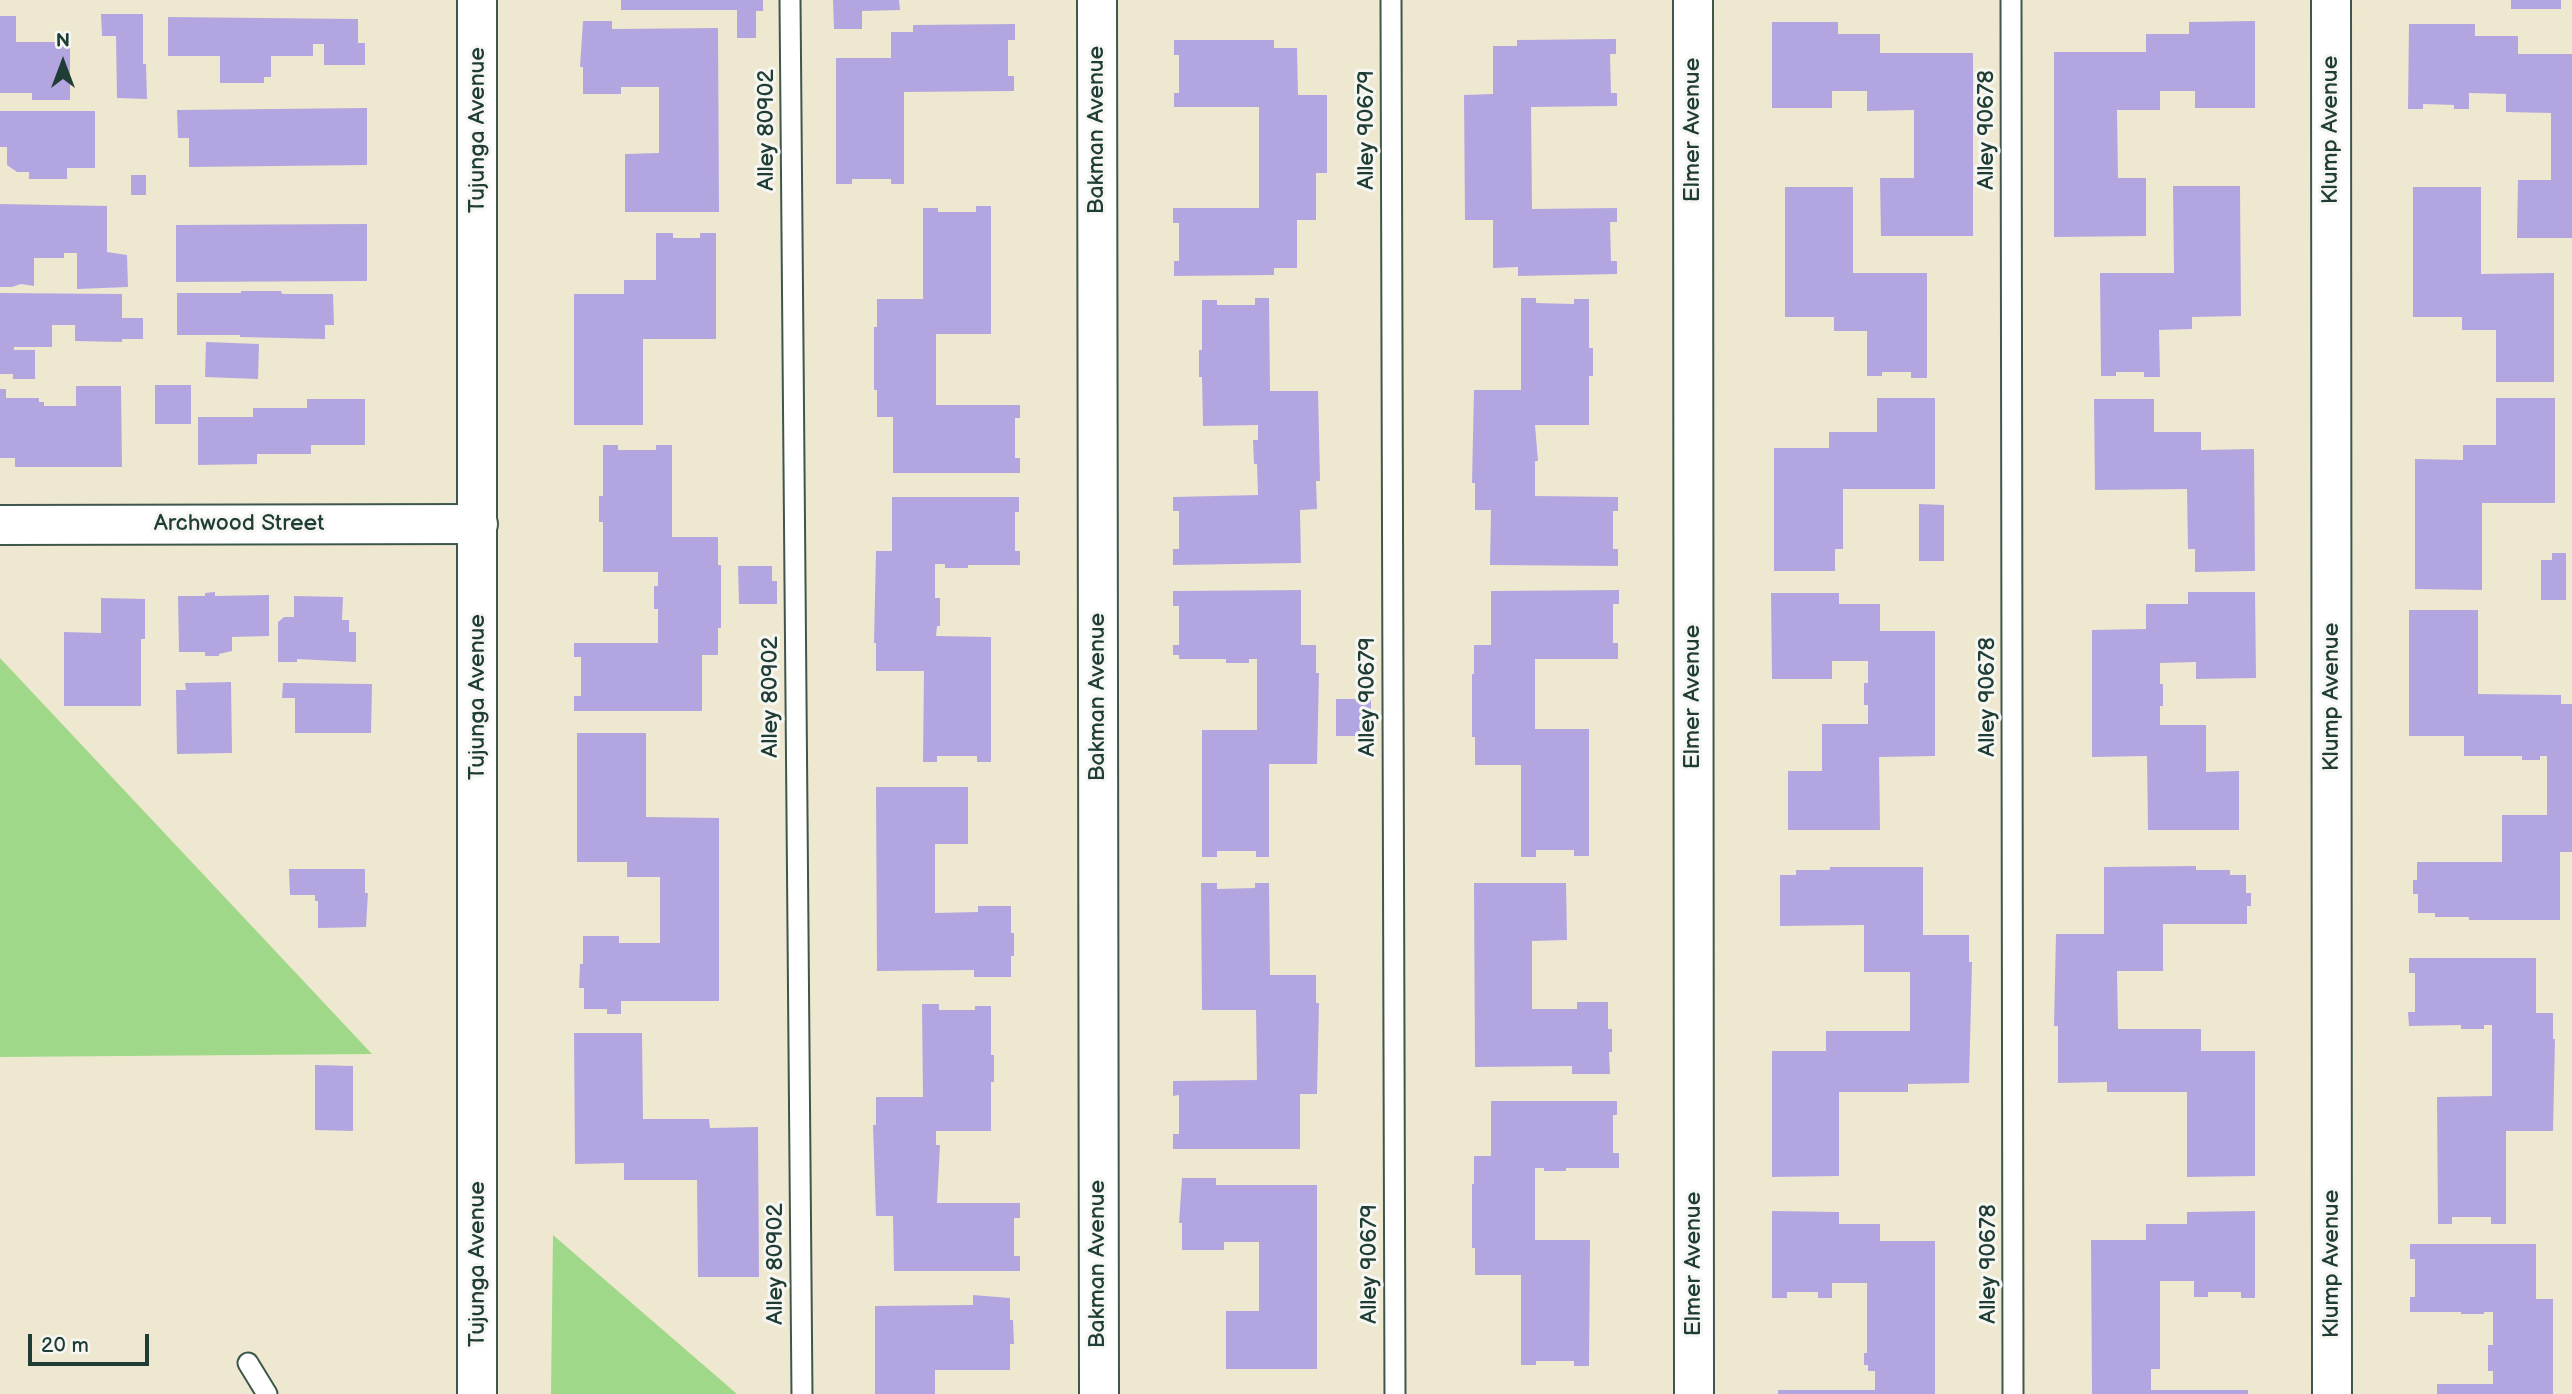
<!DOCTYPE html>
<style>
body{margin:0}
#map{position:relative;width:2572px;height:1394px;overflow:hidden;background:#efe8d0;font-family:"Balsamiq Sans",sans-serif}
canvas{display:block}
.north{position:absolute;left:28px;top:28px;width:70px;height:70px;-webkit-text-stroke:5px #f6f6f2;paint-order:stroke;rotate:0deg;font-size:19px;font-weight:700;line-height:28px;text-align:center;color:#1f3d34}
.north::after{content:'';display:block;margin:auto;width:24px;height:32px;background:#1f3d34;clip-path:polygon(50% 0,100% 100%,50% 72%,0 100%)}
.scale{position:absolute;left:28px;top:1334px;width:121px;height:32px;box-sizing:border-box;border:4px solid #1f3d34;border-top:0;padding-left:9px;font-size:21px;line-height:24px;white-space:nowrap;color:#1f3d34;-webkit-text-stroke:5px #f6f6f2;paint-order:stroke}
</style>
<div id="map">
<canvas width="2572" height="1394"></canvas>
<div class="north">N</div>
<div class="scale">20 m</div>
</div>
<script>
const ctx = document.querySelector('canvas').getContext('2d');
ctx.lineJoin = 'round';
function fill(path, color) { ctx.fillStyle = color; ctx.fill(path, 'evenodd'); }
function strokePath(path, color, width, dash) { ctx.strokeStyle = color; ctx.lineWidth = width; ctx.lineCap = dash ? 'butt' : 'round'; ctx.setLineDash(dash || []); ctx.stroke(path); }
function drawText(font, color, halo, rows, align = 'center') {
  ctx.font = font + ' "Balsamiq Sans",sans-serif'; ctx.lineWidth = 6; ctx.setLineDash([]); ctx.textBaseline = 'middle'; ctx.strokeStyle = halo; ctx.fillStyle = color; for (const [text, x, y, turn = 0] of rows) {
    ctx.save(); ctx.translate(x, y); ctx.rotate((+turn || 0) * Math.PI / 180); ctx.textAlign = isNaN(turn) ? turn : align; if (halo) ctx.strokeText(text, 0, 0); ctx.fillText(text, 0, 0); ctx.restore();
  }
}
const green = new Path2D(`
 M0,658L372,1054L0,1057Z
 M553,1235L737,1394H551Z`);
const building = new Path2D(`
 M621,0H763V11H756V38H737V10H621Z
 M833,0H899L900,10L862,11V29H834Z
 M2511,0H2561V9H2511Z
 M101,14H143V64H146L147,99L117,98L116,36H102Z
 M0,16H16V42H70V100H32V93H0Z
 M168,17L358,19V43H365V65H324V44H313V56H271V77H264V83H220V56H168Z
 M583,21H612V29L718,28L719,212H625V154L659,153V87H621V94H583V67H580Z
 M2255,21V108H2195V91H2160V110H2117L2118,178H2146V236L2054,237V52H2146V34H2189V22Z
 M1772,22H1838V34H1880V53H1973V236H1881L1880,178H1914V110L1867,111V91H1832V108H1772Z
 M1015,24V40H1008V76H1014V91L904,92V184H891V179H852V184H836V58H891V32H913V25Z
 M2409,24H2475V36H2518V54H2572V238H2517L2518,180H2551V113L2506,112V94L2469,93V109H2454V105L2423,104V109H2408Z
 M1616,39V54H1610L1611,93H1617V106L1531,107L1532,209L1617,208V222H1610L1611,261H1617V274L1518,276V267L1493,268V220H1465L1464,95L1493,94V46H1517V40Z
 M1174,40H1274V48H1297L1298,95H1327V173H1316V220H1297V268H1274V275L1174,276V261H1179V223H1173V208H1259V107H1174V93H1179V55H1174Z
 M367,108V165L189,167V138H178L177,110Z
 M0,111H95V168H67V179H29V172H17L7,165V147H0Z
 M131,175H146V195H131Z
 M2173,186H2240L2241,316L2192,317V329L2159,330L2160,377H2144V372H2116V376H2101L2100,273H2174Z
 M1785,187H1853V273H1927V378H1911V372H1882V376H1867V331H1834V317H1785Z
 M2413,187H2481V274L2554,273V382H2496V330H2462V317H2413Z
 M0,204L107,206V252L127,255L128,287L77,289V253H64V258H34V286L21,284L12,287H0Z
 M976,206H991V334H936V405H1020V418H1015V458H1020V473H893V417H877V390H874V327H877V299H923V208H938V212H976Z
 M367,224V281L176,282V225Z
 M656,233H673V238H700V233H716V339H643V425H574V294H624V280H656Z
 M241,291H281L282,294H333L334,325H325V339L240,337V335H177V293H241Z
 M0,293L122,294V318H143V339H122V342L75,341V325H52V347H14V350H35V379H13V374H0Z
 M1255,298H1269L1270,391H1318L1320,481H1316L1317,509L1300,510L1301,563L1173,565V549H1179V511H1173V497L1258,495L1257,464H1254L1253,440H1258V425L1203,426L1202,377H1199V350H1202V300H1217V305H1255Z
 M1521,298H1536V303L1574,304V299H1589V348H1593V376H1589V425H1535L1538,461H1535V496L1618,497V511H1613V549H1618V566L1490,565L1491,510H1475V483H1472L1474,390H1521Z
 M206,342L259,344L258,379L205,377Z
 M155,385H191V424H155Z
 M76,386H121L122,467H15V458H0V389H6V398H39V402H44V406H76Z
 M1877,398H1935V489H1843V549H1835V571H1774V448H1829V432H1877Z
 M2496,398H2555V503H2482V590L2415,589V459L2463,460V445H2496Z
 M307,399H365V445H311V454H257V464L198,465V417H253V408H307Z
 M2094,399H2154V432H2201V450L2254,449L2255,571L2195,572V549H2188L2187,489L2095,490Z
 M603,445H618V450H656V445H672V537H718V565H721V628H718V655H702V711H574V696H581V657H574V643H658V609H654V586H658V572H603V522H599V496H603Z
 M892,497H1019V512H1015V551H1020V565H968V568H945V564H935V598H940V626H937L936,636L991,637V762H977V756H937V762H923L924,671H876V643H874L876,551H892Z
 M1919,504L1944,505V561H1919Z
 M2552,553H2566V600H2541V560H2552Z
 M738,566H772V581H777V604H739Z
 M1301,590V645H1316V673H1319L1317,764H1269V857H1256V851H1217V857H1202V730H1257V659H1249V663H1226V659H1179V655H1173V645H1179V606H1173V591Z
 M1619,590V604H1613V643H1618V659H1535V729H1589V856H1574V850H1536V857H1521V765H1475V737H1472V674H1474V645H1491V591Z
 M215,592V596L269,595V636L232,637V651L219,654V656H205V652H179L178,596H205V593Z
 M2188,592H2255L2256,678L2196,679V662L2160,663V684H2163V706H2160V725H2206V772L2239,771V830H2148L2147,756L2092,757V630L2146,629V604H2188Z
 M1771,593H1839V604H1880V631H1935V756L1879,757L1880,830H1788V771H1822V724H1868V705H1864V683H1868V661H1832V679H1772Z
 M294,596L343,597L342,620H349V632H356V662L297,659V662H278V622L284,617H294Z
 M101,598L145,599V639H141V706H64V632L101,633Z
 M2409,610H2478V694L2561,695V704H2572V852H2560V920H2469V917H2435V913H2418V894H2413V880H2417V862H2502V815H2547V756H2540V760H2522V756H2464V736H2409Z
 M231,682L232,753L177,754L176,690H186L185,683Z
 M283,683L372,684L371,733H295V698H282Z
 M1336,699H1371V715H1375V736H1336Z
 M577,733H646V817L719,818V1001H621V1014H607V1009H584V988H579L580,964H583V936H619V943H660V877H627V862H577Z
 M876,787H968V844H935V913L978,912V906H1011V933H1014V956H1011V977H974V970L877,971Z
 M2196,866V870H2230V875H2246V893H2251V906H2247V924H2163V971H2117L2118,1029H2201V1051H2255V1176L2187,1177V1092H2107V1082L2058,1083V1026H2054L2056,934H2104V867Z
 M1830,867H1923V935H1969V962H1972L1969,1083L1908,1084V1092H1839V1176L1772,1177V1051H1826V1031H1910V972H1864V925L1780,926V875H1796V870H1830Z
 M289,869H365V893H368L366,927L318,928V901H315V895H290Z
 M1201,883H1217V889L1255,888V883H1269L1270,975H1316V1003H1319L1317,1094H1300V1149H1173V1134H1179V1095L1173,1096V1081L1257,1080L1256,1010H1202Z
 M1474,883H1566L1567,940L1532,941V1009H1577V1002H1608V1029H1612V1052H1609L1610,1074H1572V1066L1475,1067Z
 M2409,958H2536V1013H2553V1039H2555L2553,1131H2506V1224H2491V1217H2452V1224H2438L2437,1097L2492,1096V1025H2484V1029H2461V1025L2409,1026L2408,1012H2415V973H2409Z
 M922,1004H939V1010H975V1006H991V1055H994V1082H991V1131H936V1145H940L937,1203H1020V1218H1014V1256H1020V1271H894L893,1216H876L873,1125H876V1097H923Z
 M574,1033H642L643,1119H709L710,1128L758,1127L759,1277H698L697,1180H624V1163L575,1164Z
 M315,1065L353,1066V1131L315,1130Z
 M1491,1101H1617V1115H1613V1153H1619V1168H1566V1171H1544V1168H1535V1240H1590L1589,1366H1574V1361H1536V1365H1521V1275H1475V1248H1472V1184H1474V1156H1491Z
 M1182,1178H1216V1185H1317V1369H1226V1311H1259V1242H1224V1250H1182V1223H1179Z
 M1772,1211L1839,1212V1224H1880V1241H1935V1394H1778V1390H1875V1371H1868V1365H1864V1353H1867V1283H1832V1298H1818V1292H1787V1298H1772Z
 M2255,1211V1298H2241V1292H2208V1297H2194V1281H2160V1369H2151V1390H2248V1394H2092L2091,1240H2146V1224H2187V1212Z
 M2410,1244H2536V1299H2553V1394H2437V1384H2493V1371H2488V1345H2493V1312H2484V1314H2461V1312H2410V1297H2415V1259H2410Z
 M973,1295L1010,1298V1320H1013L1014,1344H1010V1370H935V1394H875V1306L973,1305Z`);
const service = new Path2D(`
 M790,0L802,1394
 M1391,0L1395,1394
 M2011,0L2013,1394
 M248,1363L267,1394`);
const minor = new Path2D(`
 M1097,0L1099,1394
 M1693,0L1694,1394
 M2331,0L2332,1394
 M0,525L478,524`);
const tertiary = new Path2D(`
 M477,0V1394`);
const streetNames = [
 ["Tujunga Avenue",478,130,-90],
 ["Alley 80902",767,130,-90],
 ["Bakman Avenue",1097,130,-90],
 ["Alley 90679",1367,130,-90],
 ["Elmer Avenue",1693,130,-90],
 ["Alley 90678",1987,130,-90],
 ["Klump Avenue",2331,130,-90],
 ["Archwood Street",239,524],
 ["Tujunga Avenue",478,697,-90],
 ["Alley 80902",771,697,-90],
 ["Bakman Avenue",1098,697,-90],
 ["Alley 90679",1368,697,-90],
 ["Elmer Avenue",1693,697,-90],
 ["Alley 90678",1988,697,-90],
 ["Klump Avenue",2332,697,-90],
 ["Tujunga Avenue",478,1264,-90],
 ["Alley 80902",776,1264,-90],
 ["Bakman Avenue",1098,1264,-90],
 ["Alley 90679",1370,1264,-90],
 ["Elmer Avenue",1694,1264,-90],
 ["Alley 90678",1989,1264,-90],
 ["Klump Avenue",2332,1264,-90]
];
fill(green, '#a0d88a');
fill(building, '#b3a6e0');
strokePath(service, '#3e574b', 23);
strokePath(minor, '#3e574b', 42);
strokePath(tertiary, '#3e574b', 42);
strokePath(service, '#fff', 19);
strokePath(minor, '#fff', 38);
strokePath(tertiary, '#fff', 38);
drawText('23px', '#1f3d34', '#f6f6f2', streetNames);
</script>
